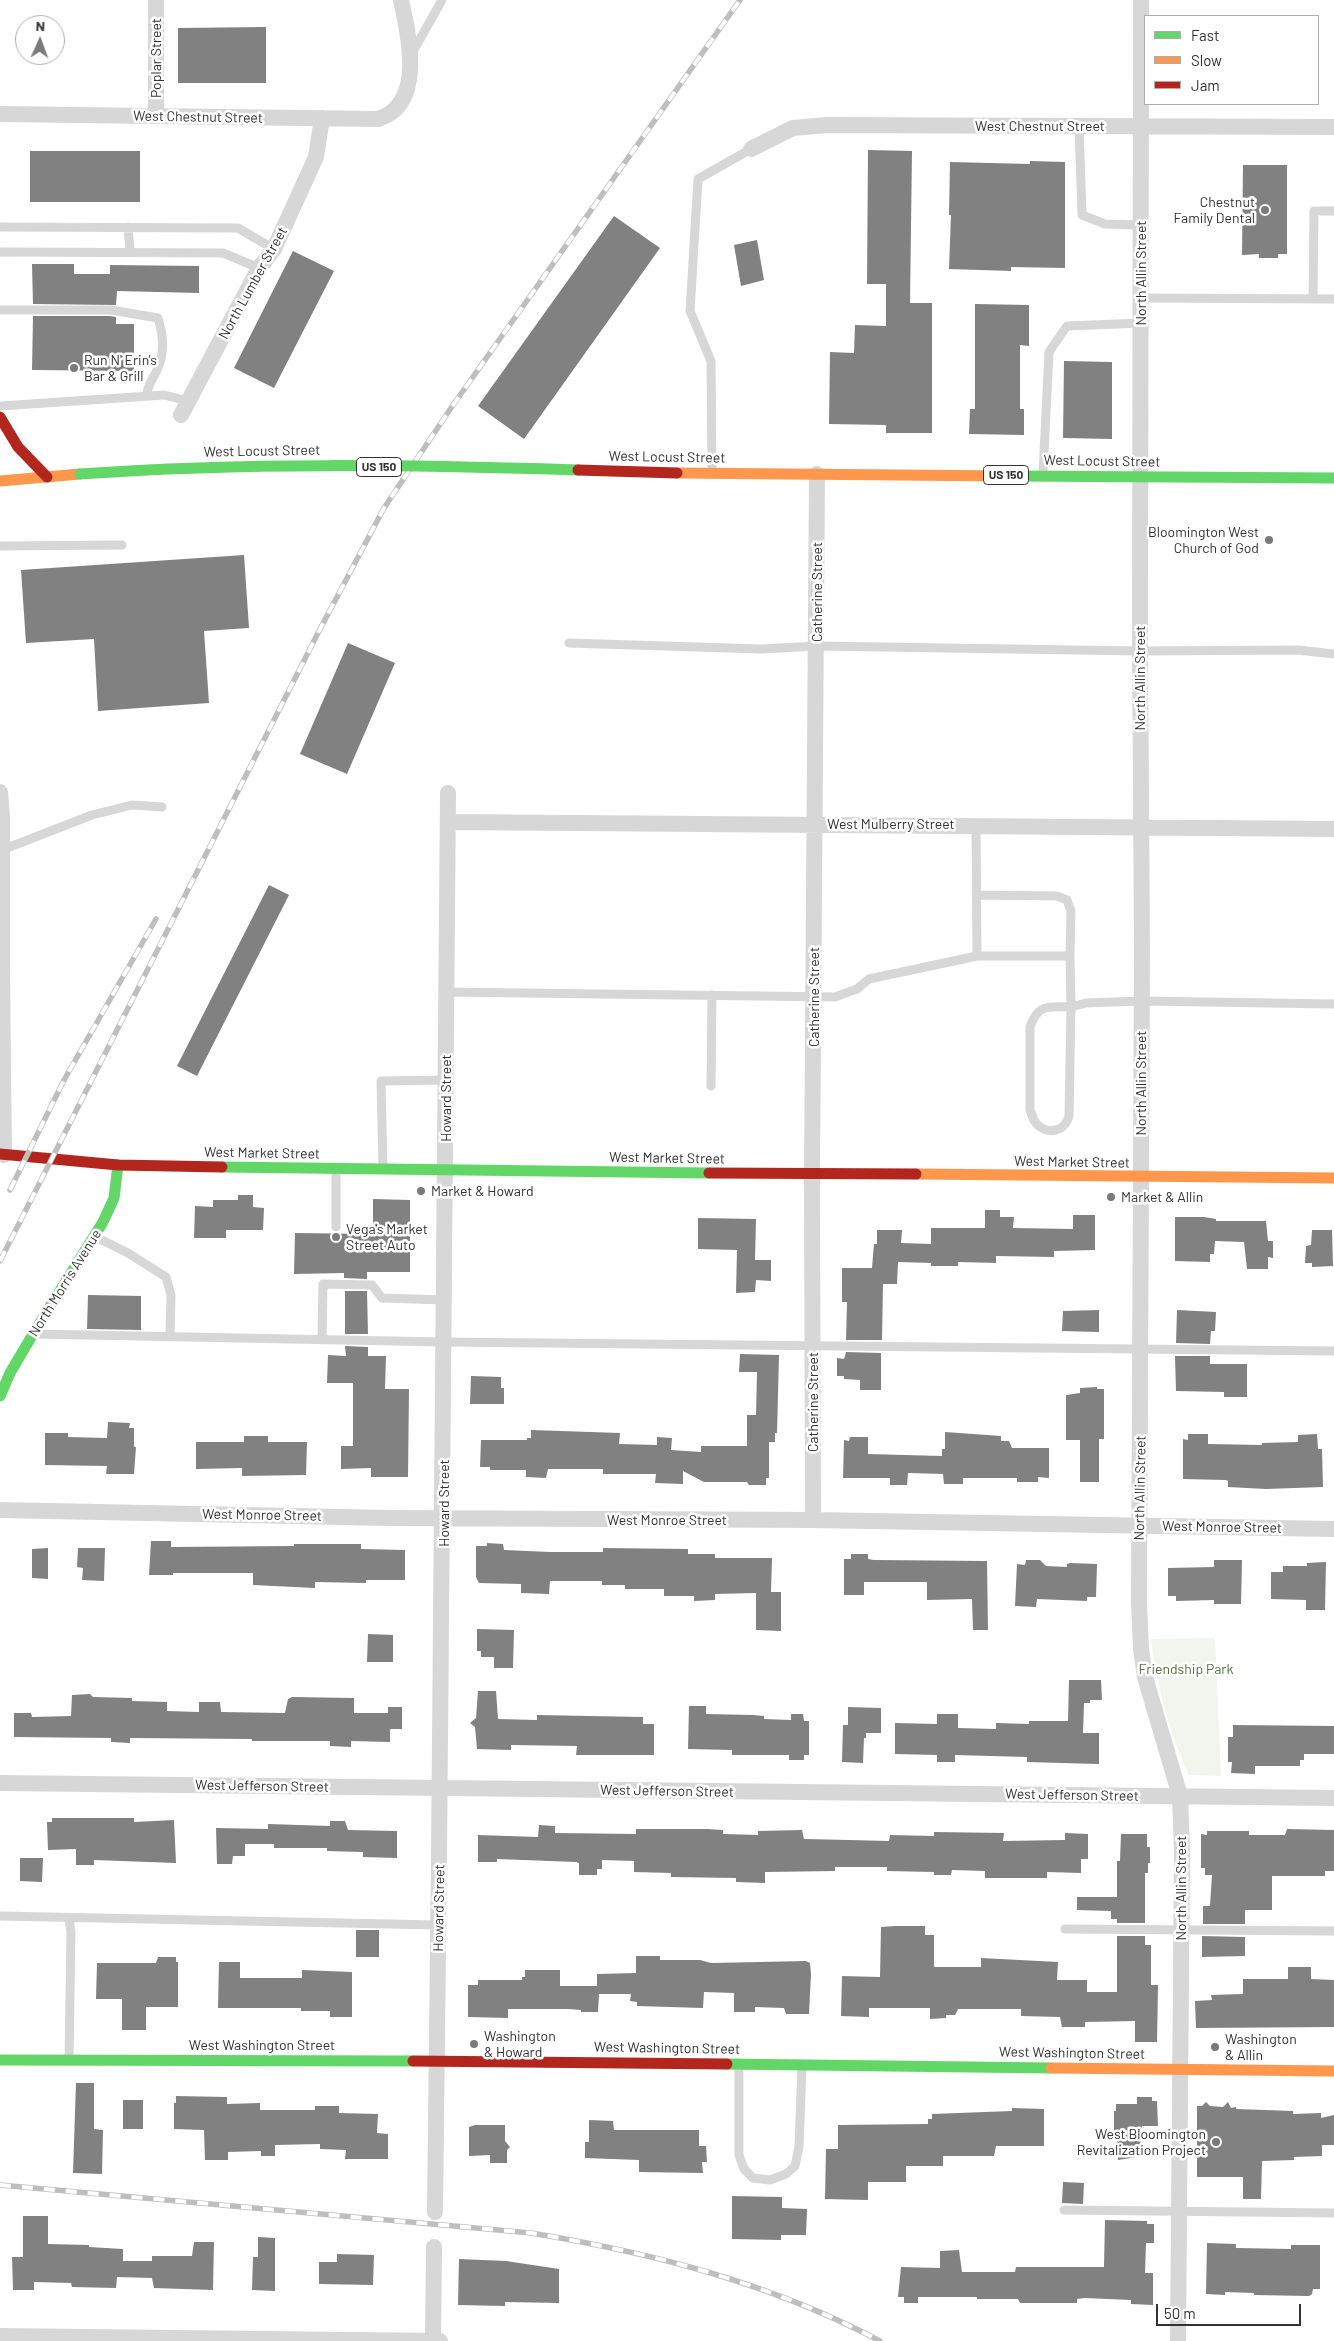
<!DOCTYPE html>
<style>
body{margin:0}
#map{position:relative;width:1334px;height:2341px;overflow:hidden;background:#fff;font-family:Barlow,sans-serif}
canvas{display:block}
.legend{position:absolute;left:1144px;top:15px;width:175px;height:90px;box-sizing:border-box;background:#fff;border:1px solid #adadad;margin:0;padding:6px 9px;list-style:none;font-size:15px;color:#333}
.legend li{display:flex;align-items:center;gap:10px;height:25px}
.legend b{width:25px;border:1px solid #adadad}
.north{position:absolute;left:15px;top:15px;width:50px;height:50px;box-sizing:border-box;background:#fff;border:1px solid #adadad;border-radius:50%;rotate:2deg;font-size:14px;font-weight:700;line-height:20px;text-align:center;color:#333}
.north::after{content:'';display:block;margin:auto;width:18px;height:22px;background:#7a7a7a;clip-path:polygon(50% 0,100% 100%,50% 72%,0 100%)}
.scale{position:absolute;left:1156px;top:2304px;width:145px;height:22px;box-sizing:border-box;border:2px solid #333;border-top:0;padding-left:6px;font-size:15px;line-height:18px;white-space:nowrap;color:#333;-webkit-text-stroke:4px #fff;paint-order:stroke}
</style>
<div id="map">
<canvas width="1334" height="2341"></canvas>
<ul class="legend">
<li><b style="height:6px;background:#63d668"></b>Fast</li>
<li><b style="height:6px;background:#ff974d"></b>Slow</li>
<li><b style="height:6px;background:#b3261e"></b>Jam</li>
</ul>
<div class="north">N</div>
<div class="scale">50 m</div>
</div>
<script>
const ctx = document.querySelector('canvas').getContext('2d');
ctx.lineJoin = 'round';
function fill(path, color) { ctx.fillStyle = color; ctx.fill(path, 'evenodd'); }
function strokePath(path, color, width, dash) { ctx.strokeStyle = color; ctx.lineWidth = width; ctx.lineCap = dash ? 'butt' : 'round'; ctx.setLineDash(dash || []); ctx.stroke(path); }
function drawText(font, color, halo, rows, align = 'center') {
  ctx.font = font + ' Barlow,sans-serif'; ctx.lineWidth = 5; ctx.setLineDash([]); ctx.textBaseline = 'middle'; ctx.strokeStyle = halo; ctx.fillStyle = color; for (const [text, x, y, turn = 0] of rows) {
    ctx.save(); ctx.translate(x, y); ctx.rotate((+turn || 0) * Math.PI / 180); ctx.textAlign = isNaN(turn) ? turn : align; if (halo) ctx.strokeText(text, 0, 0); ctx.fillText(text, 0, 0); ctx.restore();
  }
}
const green = new Path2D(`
 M1215,1638L1221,1776L1189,1775C1170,1735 1156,1683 1151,1639Z`);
const building = new Path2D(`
 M266,27V83H178V28Z
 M868,150L912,151L910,303H932V433H886V425L829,424L830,352L854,353L855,325L886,326V284H867Z
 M30,151H140V202H30Z
 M1030,161L1065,162V268L1011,267V271L949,269L951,215H949L950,162L1030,164Z
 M1243,165H1287V254H1278V258H1259V254L1242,255Z
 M614,216L660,248L524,439L478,406Z
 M757,240L764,280L741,286L734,245Z
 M293,251L334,271L274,388L234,368Z
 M32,264H74V274H110V265L199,266V293L117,291L116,305L33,304Z
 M975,304L1029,305V346L1020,345V409H1024V435L969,434L970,409H975Z
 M33,316H110L116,317V324H134V371L32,370Z
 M1064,361L1112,362V439L1063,438Z
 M244,555L249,628L204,631L209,703L98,711L94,639L26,643L21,570Z
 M348,643L395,663L347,774L300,754Z
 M269,885L289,895L197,1076L177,1066Z
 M238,1195H253V1207L264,1208L263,1230H226V1238H194L195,1206L213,1207V1200H238Z
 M373,1199L410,1200V1272H367V1279L344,1278V1273L294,1274L295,1233L373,1234Z
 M985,1210H1000V1217H1014L1013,1228L1073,1229V1215H1095V1250L1054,1251V1257L996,1256V1263L958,1262V1266H931V1263L898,1262L897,1284H883L882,1340H846L847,1302H842V1268H872L874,1244H877V1230H902L901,1243L931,1244V1228H985Z
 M1175,1217H1204L1216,1219V1221H1266L1268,1241H1273V1258L1268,1257V1269H1247L1244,1242L1215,1241L1214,1254H1210V1262L1175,1261Z
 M698,1218L756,1219L755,1260H771V1281L756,1280L755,1292L736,1293L737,1250L698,1249Z
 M1312,1230H1332L1333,1266L1312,1267V1263H1305L1306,1246L1311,1245Z
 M345,1291H367L368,1334H345Z
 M88,1295L141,1296V1330L87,1329Z
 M1099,1310V1332L1062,1331L1063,1311Z
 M1177,1310L1216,1312L1215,1331H1211L1210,1344L1176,1343Z
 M345,1346L368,1347V1356H386L385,1389H409L408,1477H371V1468L341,1469V1446H353V1383H327L328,1355L346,1356Z
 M846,1352L881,1353V1390H860V1380L844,1379V1376H837V1358L844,1359Z
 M740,1354L779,1355L777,1433H775V1442H769V1478H766V1485H749L747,1482H704L683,1471V1484L655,1483L656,1474H603V1469H548L546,1478L526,1477V1470H490V1467H480L481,1440H527V1438H531V1430L620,1433L619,1444L657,1445V1437L672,1438L671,1450L701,1452V1446H747V1415H756L757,1372H739Z
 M1175,1356H1210V1364H1247V1397H1224V1392L1176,1391Z
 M471,1376L501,1377V1388H504V1404H470Z
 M1097,1387V1389H1104V1439H1099V1482H1080V1440H1066V1395L1080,1393V1388Z
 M108,1422L130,1423L129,1428H134V1447H136L134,1474H106L107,1466L45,1465V1433H68V1437L107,1438Z
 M945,1432L1001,1436V1441H1009L1012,1448H1049V1478L1038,1477V1482H1017V1478H963V1484H944L943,1474L908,1473L907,1485H890V1478H843L844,1440L849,1441L850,1437H868V1454L942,1456V1449H945Z
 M1188,1434H1208V1444L1262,1445V1443L1298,1442V1435L1317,1434L1318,1449H1322L1323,1487L1266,1489L1228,1487V1481L1226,1480L1183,1479V1439L1188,1440Z
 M244,1436H268V1442H307L306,1475L242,1476V1468L196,1469V1442H244Z
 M151,1541H171V1547L294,1546V1544H361V1549L405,1550V1580H366V1583L315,1582V1588L253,1585V1573H173V1575H149Z
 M487,1543L503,1544L504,1550L550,1552H603V1548L688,1549V1554H715V1558H772L771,1592H781V1631L756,1630V1593L715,1594V1600L694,1601V1596H664V1589H625V1585H602V1581H550L549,1594L521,1593V1584L479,1583L476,1577V1546H487Z
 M48,1548V1579L32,1578V1549Z
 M78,1548H105L104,1581L82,1580L83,1568L77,1567Z
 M851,1554H868V1559L874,1560L987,1561L988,1630H973L972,1599L927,1600V1582H864V1595H844V1559H851Z
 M1026,1560H1040L1046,1566L1067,1567V1564L1070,1563L1097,1564L1096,1597H1087V1601L1037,1599L1036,1607L1015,1606L1017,1564L1025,1565Z
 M1214,1560H1242L1241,1604H1214V1600L1176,1601V1596H1168V1568L1214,1567Z
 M1326,1562L1325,1610H1306V1600L1271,1599V1572H1283V1566H1307V1563Z
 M477,1629L514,1630L513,1668H494V1657H481V1651H477Z
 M368,1634L393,1635V1662H367Z
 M1069,1680H1101L1102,1700H1090V1703H1084L1083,1733H1099V1764L1027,1762V1757L955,1755V1762H937V1755L895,1754V1723L937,1724V1714H958V1728L996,1729V1723L1029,1724V1721H1068Z
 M478,1691H496L498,1719L537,1720V1715L643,1717V1724H654V1755H576L577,1746L511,1745V1750L477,1749L475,1727L470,1723L476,1718Z
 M90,1694L93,1697L132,1698V1701L167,1702V1711L199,1712V1702H220L221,1712L285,1713L288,1699L292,1697L354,1698V1713H388V1707H402V1729H390V1742L351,1741V1747L330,1746V1741H252V1739L130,1738V1743L111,1742V1738L14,1737V1713H31L32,1717L71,1716L72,1695Z
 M689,1706H706V1714L753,1715L764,1716V1719L791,1720V1714H803L804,1721H809V1755H804V1760H789V1755H732V1750L688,1749Z
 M848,1707L881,1708V1733H866V1738H864L863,1763L842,1762L843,1725H848Z
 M1233,1725L1334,1726V1754H1304V1760H1300V1766H1255V1774L1231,1773L1232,1762H1228V1737H1233Z
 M52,1818H134V1822L174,1820L176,1863L94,1860V1865H76V1849L48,1850L47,1822H52Z
 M330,1821H345L348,1830L397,1831V1858L363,1857V1852L327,1851V1848H274V1844H245V1856H233L232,1864H217L216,1828L268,1829V1824L330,1826Z
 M539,1825L555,1826V1833L636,1834V1829H707L723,1830V1834L758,1835V1831L802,1830L804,1839L849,1840L889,1841L890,1835L934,1836V1832L1004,1833L1003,1841L1065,1840V1833L1088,1834V1859H1081V1873L1047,1872V1878H985V1871L952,1870L951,1875H934V1872L887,1871V1867H835V1871L765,1872V1883L736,1882V1878L671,1877V1873L634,1872V1861L602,1860V1869H597V1875H579V1863L576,1862L497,1859V1862H478V1835L538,1837Z
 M1287,1829L1334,1830V1871H1325V1876H1272V1910H1245V1924H1203V1906H1210L1212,1875H1205V1868H1201V1834L1207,1835V1831H1249V1835H1285Z
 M1121,1834H1147V1847H1150V1863H1148V1873H1145V1923H1117V1919H1111V1911L1077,1910V1897H1117V1861H1120Z
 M20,1858H43L42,1882L20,1881Z
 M895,1926H925V1935H934V1967H981V1958L1058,1962L1057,1980H1087V1992H1117V1936H1145V1945H1151V1985H1158L1157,2042H1135V2021L1085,2022V2027H1062L1060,2017L1021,2016V2009H958L955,2015H946V2018L930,2019V2008H869V2017L841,2016L842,1976L880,1977L881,1927Z
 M356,1930H379V1957H356Z
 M1202,1936L1245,1937V1956L1202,1957Z
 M636,1956H660V1960H700L711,1963L806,1961L810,1963L811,1974L809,2014H786L784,2008L755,2007V2012H734V1993L704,1992L703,2008L637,2006V2002L630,2001L631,1994H599L598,2012H581V2010L569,2009H508V2018L468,2017V1985H478V1980H522V1977H525V1970H560V1986H597V1974L636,1973Z
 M158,1957H176V1962H178V2007H146V2030H122V1999H96L97,1963H156Z
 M219,1962H240V1978H302V1970L352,1972V2017H330V2011H301V2008H218Z
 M1288,1967H1311V1979L1334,1980V2027L1196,2028L1195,2001L1212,2000L1211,1995L1243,1994V1979H1288Z
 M76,2083H94V2129L103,2130L102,2174L73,2173Z
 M176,2096L227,2097V2104L260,2103V2110H315V2106H339V2113L378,2114L377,2133L388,2134V2159H345L346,2150L320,2149V2144L275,2145V2156H261V2151L228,2152V2160H205L204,2130L174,2129V2103H176Z
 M1137,2097H1152V2101H1157L1158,2126H1142L1140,2146H1137V2157L1118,2160L1117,2135L1114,2136V2111H1116V2104H1137Z
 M123,2100H143V2129H123Z
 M1206,2102L1210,2106L1223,2107L1228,2102L1231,2108L1236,2107V2109L1293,2111V2114L1321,2113V2118L1334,2115V2145H1322V2156L1294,2157V2160L1262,2161L1261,2199H1243V2177H1197V2106H1202Z
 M1012,2108L1044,2109V2146H996L994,2156H943V2166H906V2182H868V2200L825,2199L826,2149H838V2125L928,2124V2119H932V2114L1012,2111Z
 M589,2120L613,2121L614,2130H699V2146H706L707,2162H702L703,2173L639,2172V2160L585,2158V2142H589Z
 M475,2125H505V2141L510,2147L507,2150V2163H490V2155L469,2156V2127Z
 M1063,2182L1084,2183L1083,2204L1062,2203Z
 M732,2196L782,2197V2208L807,2209L806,2235H781V2240L732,2239Z
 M23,2216H48V2244L89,2245V2247L123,2249V2261H152V2256H192L194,2242H214L213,2290L154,2288L152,2278L117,2277L116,2288L72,2287L71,2283L34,2282V2290H13L12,2257H23Z
 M1105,2220L1147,2221V2224H1154V2243H1146L1145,2273H1153V2305L1131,2304V2300L1085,2298L1077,2299V2303H1020L1018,2299H977V2297H918V2303H904V2297H898L901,2267L940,2268V2251L959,2250L962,2272H1015L1016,2267H1104Z
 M258,2237L275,2238V2291L252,2290L253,2257H258Z
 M1207,2243L1236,2244V2248L1291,2249V2245H1320V2289H1313L1312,2294L1309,2296L1254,2295V2293L1225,2292V2295L1206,2294Z
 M337,2254L374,2255L373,2285L319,2284V2262H337Z
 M459,2259L506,2261L559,2269V2303L505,2302V2306L458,2305Z`);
const lane = new Path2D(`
 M411,55L442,0
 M1079,126L1082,215L1105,224L1141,225
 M0,227L238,228L274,249
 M128,227L130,251
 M0,252L223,253L259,268
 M1141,298L1334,299
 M1313,299L1314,211H1334
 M0,310H111L158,318C163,334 165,354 157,370C153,380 147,384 147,396
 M0,406L164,395L188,401
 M712,472L711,361L690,311L698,179L751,149
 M1043,474L1049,352L1067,326L1141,323
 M0,546L122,545
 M569,643L761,649L818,646L1140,651L1298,650L1334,654
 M976,825L977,956H1070L1071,1007C1049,1007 1038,1003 1030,1027V1110C1032,1114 1033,1119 1035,1122C1046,1136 1065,1132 1069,1116L1071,1007L1086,1003L1142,1001L1334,1004
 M2,850L92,815L132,805L162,807
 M977,895L1057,896L1067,900L1071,911L1070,956
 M446,992L835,997L857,989L869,979L977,956
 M711,1086L712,995
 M336,1169V1227
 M383,1169L381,1081L447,1080
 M94,1236L128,1253L166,1277L171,1295L170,1337
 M34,1334L444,1342L1334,1351
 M322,1340L323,1284L372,1285L382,1298L444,1300
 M0,1916L439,1925
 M1065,1929L1334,1931
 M69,2060L71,1932L69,1919
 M739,2065V2155L744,2169L753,2178L770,2180L786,2174L795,2166L799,2147L802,2065
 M1064,2210L1334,2213`);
const street = new Path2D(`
 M1141,0L1140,651L1142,950L1139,1603L1141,1649L1145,1677L1180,1796L1182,1852L1178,2341
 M0,114L378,119C425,105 409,36 401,0
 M156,116V0
 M751,149L793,128L827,125L1334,127
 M181,415L259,268L274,249L316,157L322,118
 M0,792L2,816V966L4,1155
 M448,822L1334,829
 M0,1510L390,1518L813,1520L1334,1529
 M813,1520L812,1175L817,474
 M0,1783L1334,1798
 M435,2212C440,1739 447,1266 448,793
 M0,2336L440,2341
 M433,2341L434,2247`);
const fast = new Path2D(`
 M1009,476L1334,478
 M222,1167L709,1173
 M0,1396L10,1373L33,1334L103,1222L114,1198L118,1165
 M0,2060L413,2061
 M727,2064L1051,2068`);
const slow = new Path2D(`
 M677,473L1009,476
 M0,481L80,474
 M916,1174L1334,1178
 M1051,2068L1334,2071`);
const jam = new Path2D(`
 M0,417L18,447L47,477
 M0,1154L118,1165L222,1167
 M709,1173L916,1174
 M413,2061L727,2064`);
const rail = new Path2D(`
 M10,1190L64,1080L156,919
 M0,1261L318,633L384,508L453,405L740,0
 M0,2185L531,2233C653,2253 770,2283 880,2341`);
const fastBridge = new Path2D(`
 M80,474C246,462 411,465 578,470`);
const jamBridge = new Path2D(`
 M578,470L677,473`);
const markers = [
 [1265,210,5,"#7a7a7a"],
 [74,368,5,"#7a7a7a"],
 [1269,540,5,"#7a7a7a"],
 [421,1191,5,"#7a7a7a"],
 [1111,1197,5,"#7a7a7a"],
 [336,1237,5,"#7a7a7a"],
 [474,2044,5,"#7a7a7a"],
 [1215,2047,5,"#7a7a7a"],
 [1216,2142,5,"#7a7a7a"]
];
const shields = [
 [379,467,45],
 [1006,475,45]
];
const shieldNames = [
 ["US 150",379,467],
 ["US 150",1006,475]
];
const streetNames = [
 ["Poplar Street",156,58,-90],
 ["West Chestnut Street",198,117,1],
 ["West Chestnut Street",1040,126],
 ["North Allin Street",1141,273,-90],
 ["North Lumber Street",253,283,-61],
 ["West Locust Street",262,451,-1],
 ["West Locust Street",667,457,1],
 ["West Locust Street",1102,461,1],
 ["Catherine Street",817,592,-90],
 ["North Allin Street",1140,678,-90],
 ["West Mulberry Street",891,824],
 ["Catherine Street",814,997,-90],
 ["North Allin Street",1141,1083,-90],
 ["Howard Street",446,1098,-90],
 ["West Market Street",262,1153,1],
 ["West Market Street",667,1158,1],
 ["West Market Street",1072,1162,1],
 ["North Morris Avenue",65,1283,-58],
 ["Catherine Street",813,1402,-90],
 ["North Allin Street",1140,1488,-89],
 ["Howard Street",444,1503,-90],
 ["West Monroe Street",262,1515,1],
 ["West Monroe Street",667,1520],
 ["West Monroe Street",1222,1527,1],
 ["West Jefferson Street",262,1786,1],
 ["West Jefferson Street",667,1791,1],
 ["West Jefferson Street",1072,1795,1],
 ["North Allin Street",1181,1888,-90],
 ["Howard Street",439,1908,-89],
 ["West Washington Street",262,2045],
 ["West Washington Street",667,2048,1],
 ["West Washington Street",1072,2053,1]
];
const poiNames = [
 ["Chestnut",1255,202,"right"],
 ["Family Dental",1255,218,"right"],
 ["Run N' Erin's",84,360],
 ["Bar & Grill",84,376],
 ["Bloomington West",1259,532,"right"],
 ["Church of God",1259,548,"right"],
 ["Market & Howard",431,1191],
 ["Market & Allin",1121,1197],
 ["Vega's Market",346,1229],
 ["Street Auto",346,1245],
 ["Washington",484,2036],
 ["& Howard",484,2052],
 ["Washington",1225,2039],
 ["& Allin",1225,2055],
 ["West Bloomington",1206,2134,"right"],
 ["Revitalization Project",1206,2150,"right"]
];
const parkNames = [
 ["Friendship Park",1186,1669]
];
fill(green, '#f1f5ed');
fill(building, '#818181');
strokePath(lane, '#d7d7d7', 9);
strokePath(street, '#d7d7d7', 16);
strokePath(fast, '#63d668', 11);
strokePath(slow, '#ff974d', 11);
strokePath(jam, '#b3261e', 11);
strokePath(rail, '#bebebe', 5.5);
strokePath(rail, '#fff', 4, [11]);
strokePath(fastBridge, '#63d668', 11);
strokePath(jamBridge, '#b3261e', 11);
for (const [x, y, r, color] of markers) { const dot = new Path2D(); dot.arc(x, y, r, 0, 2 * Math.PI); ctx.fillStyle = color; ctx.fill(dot); strokePath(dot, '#fff', 2); }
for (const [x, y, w] of shields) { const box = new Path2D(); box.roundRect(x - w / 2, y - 9.5, w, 19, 4); ctx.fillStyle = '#fff'; ctx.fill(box); strokePath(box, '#333', 1); }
drawText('bold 12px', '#333', null, shieldNames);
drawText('14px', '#333', '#fff', streetNames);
drawText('14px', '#333', '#fff', poiNames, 'left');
drawText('14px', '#56703f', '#fff', parkNames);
</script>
